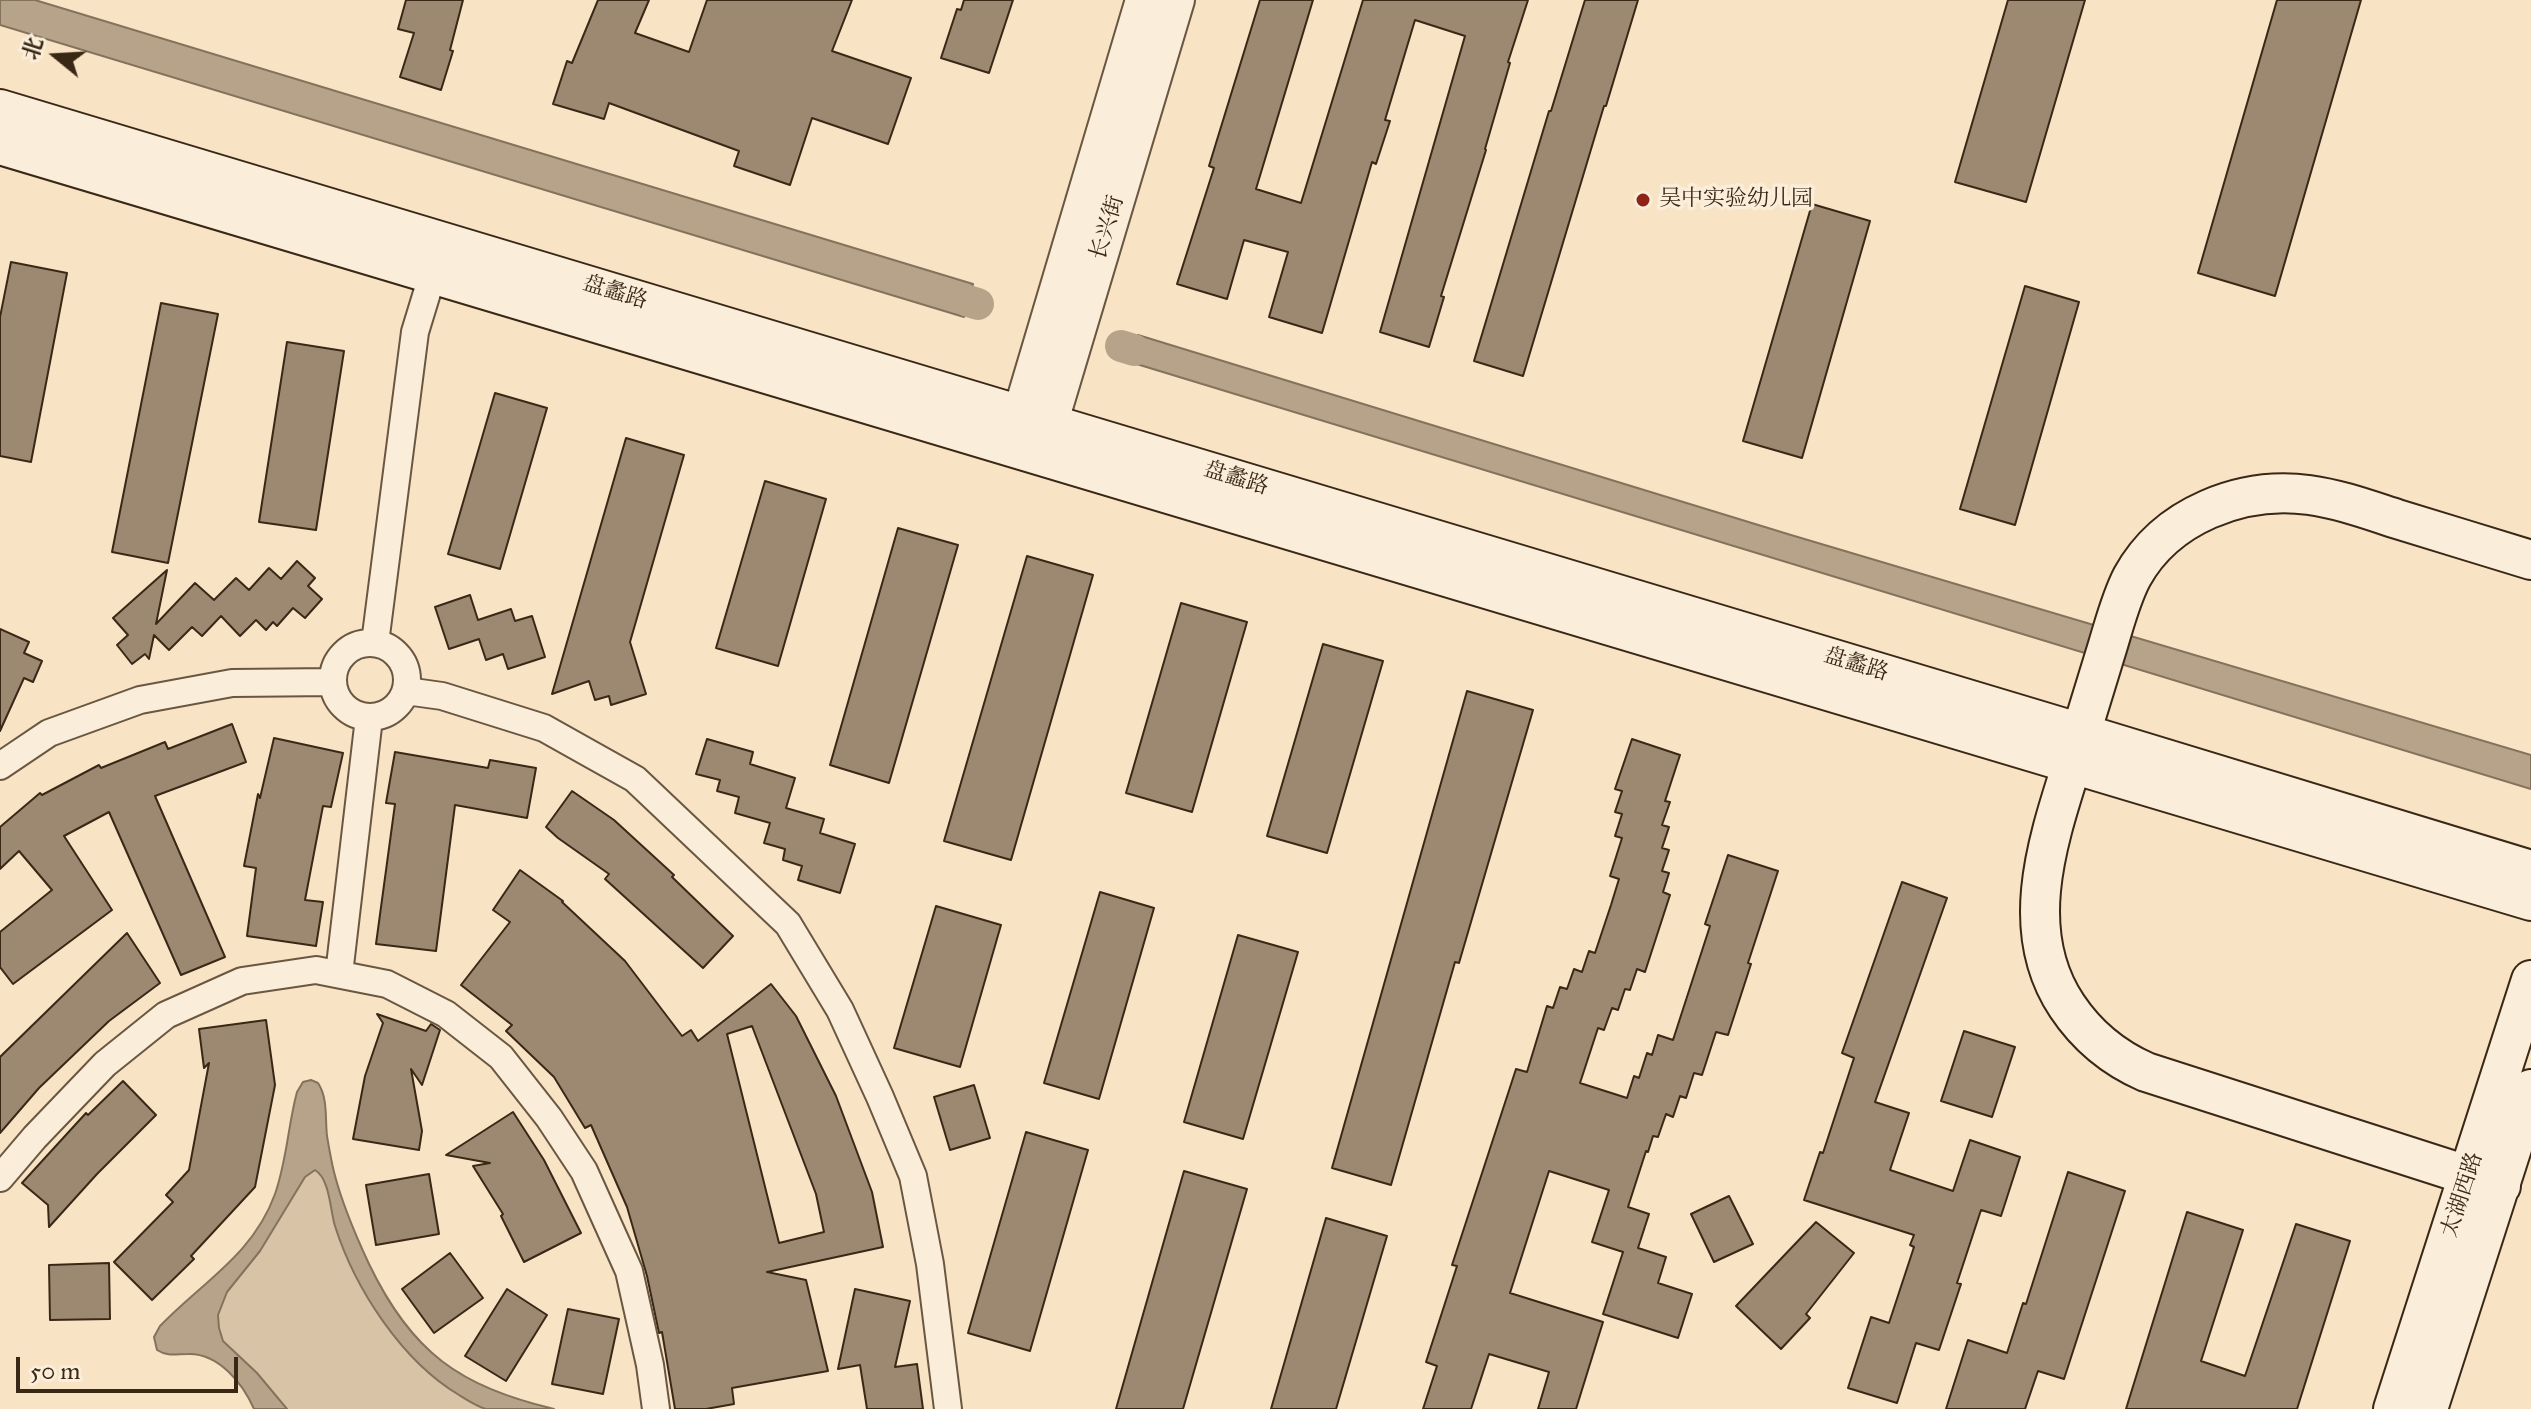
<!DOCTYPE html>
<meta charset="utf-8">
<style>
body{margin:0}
#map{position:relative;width:2531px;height:1409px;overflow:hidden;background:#f8e3c5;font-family:"IM FELL Great Primer","Noto Serif SC",serif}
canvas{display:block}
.north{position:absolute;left:16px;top:16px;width:80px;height:80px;-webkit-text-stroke:6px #faedd9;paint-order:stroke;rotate:288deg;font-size:22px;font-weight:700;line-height:32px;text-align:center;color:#3a2817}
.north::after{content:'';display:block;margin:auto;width:28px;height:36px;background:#3a2817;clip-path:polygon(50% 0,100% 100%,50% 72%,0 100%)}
.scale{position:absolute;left:16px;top:1357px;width:222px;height:36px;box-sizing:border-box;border:4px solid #3a2817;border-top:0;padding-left:10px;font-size:24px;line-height:28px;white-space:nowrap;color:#3a2817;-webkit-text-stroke:6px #faedd9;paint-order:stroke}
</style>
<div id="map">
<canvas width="2531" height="1409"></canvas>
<div class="north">北</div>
<div class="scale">50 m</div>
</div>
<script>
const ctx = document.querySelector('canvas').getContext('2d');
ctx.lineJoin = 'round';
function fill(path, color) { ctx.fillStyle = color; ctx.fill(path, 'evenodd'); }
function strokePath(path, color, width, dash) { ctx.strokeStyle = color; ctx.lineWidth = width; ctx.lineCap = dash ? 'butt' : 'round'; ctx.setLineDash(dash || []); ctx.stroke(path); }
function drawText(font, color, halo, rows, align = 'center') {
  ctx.font = font + ' "IM FELL Great Primer","Noto Serif SC",serif'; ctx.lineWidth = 7; ctx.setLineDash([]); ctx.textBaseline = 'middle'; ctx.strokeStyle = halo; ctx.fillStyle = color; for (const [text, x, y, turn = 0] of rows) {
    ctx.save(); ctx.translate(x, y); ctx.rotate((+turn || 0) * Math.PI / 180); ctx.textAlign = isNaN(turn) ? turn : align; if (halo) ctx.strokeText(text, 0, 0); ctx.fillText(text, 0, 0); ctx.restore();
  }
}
const green = new Path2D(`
 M315,1170L324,1180L335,1226L424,1370L450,1389L486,1409H287L257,1373L223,1341L219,1328L218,1315L227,1292L260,1251L305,1177Z`);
const water = new Path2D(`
 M0,0H35L973,284L964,317L0,25Z
 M1138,335L1791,535L2531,755V789L1130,362Z
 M311,1080L318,1083C328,1098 325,1118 327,1136C329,1148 331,1160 334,1172C342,1204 355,1234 369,1264C412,1353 459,1386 554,1409C535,1409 504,1409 486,1409C478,1407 467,1400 459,1395C402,1361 355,1289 335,1226C330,1210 330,1179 315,1170L305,1177L260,1251L227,1292L218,1315L219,1328L223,1341L257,1373L287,1409H254C243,1384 219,1353 188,1354C176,1354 168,1357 157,1350L154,1337L160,1326C202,1282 253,1255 275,1194C287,1160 288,1125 297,1092L303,1082Z`);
const canal = new Path2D(`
 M968,301L978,304
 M1121,346L1134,350`);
const building = new Path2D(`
 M406,0H463L450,50L453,51L441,90L400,77L414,33L398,29Z
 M598,0H649L635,33L689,52L707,0H852L832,51L911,78L888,144L812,118L790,185L734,166L739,151L609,103L604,119L553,104L567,61L572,63Z
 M964,0H1013L989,73L941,58L957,9L961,10Z
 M1260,0H1313L1256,189L1301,203L1363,0H1528L1508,62L1510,63L1485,149L1486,150L1441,296L1444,297L1429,347L1380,332L1465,36L1415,20L1385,120L1390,121L1376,164L1372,162L1322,333L1269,317L1288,252L1244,240L1227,299L1177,284L1214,168L1209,166Z
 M1585,0H1638L1606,106H1604L1523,376L1474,361L1549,111H1551Z
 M2008,0H2085L2026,202L1955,182Z
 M2277,0H2361L2275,296L2198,273Z
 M1812,204L1870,221L1802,458L1743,441Z
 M11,262L67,273L31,462L0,456V317Z
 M2025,286L2079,302L2015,525L1960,509Z
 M161,303L218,314L168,563L112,552Z
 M287,342L344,351L316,530L259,522Z
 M495,393L547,408L500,569L448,554Z
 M626,438L684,455L630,642L646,694L611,705L609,696L595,700L589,681L552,694Z
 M765,481L826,499L778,666L716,648Z
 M898,528L958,545L889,783L830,765Z
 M1027,556L1093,575L1011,860L944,841Z
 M297,561L315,578L308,586L322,599L305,618L293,608L277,626L273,622L266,630L256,620L240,636L221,616L202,636L192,627L169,650L154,635L149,659L145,654L132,664L117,645L128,635L113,618L167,570L156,624L195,583L214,600L236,578L249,590L269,568L281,579Z
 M470,595L478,620L511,609L515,621L532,616L545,657L508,669L503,654L486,660L479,639L449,649L435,607Z
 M1181,603L1247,622L1192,812L1126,793Z
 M0,629L29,642L24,653L42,661L33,682L24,678L0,731Z
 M1323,644L1383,661L1327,853L1267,836Z
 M1467,691L1533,710L1459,963L1455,962L1391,1185L1332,1168Z
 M232,724L246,762L155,796L225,957L181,975L109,812L64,836L112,910L13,984L0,967V932L52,890L19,851L0,869V827L40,793L42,795L99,765L101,768L165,742L168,749Z
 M274,738L343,753L331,807L323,806L305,900L323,902L316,946L247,936L256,868L244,866L258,794L260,798Z
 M707,739L753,752L750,764L795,778L786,808L824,819L820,833L855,844L840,893L798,880L802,866L783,860L785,849L764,843L770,823L735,813L739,797L717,791L720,780L696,774Z
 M1632,739L1680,755L1665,801L1670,802L1662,825L1669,827L1662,848L1669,850L1662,871L1669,873L1663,892L1670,895L1645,972L1637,969L1630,990L1625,989L1618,1010L1612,1008L1604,1030L1598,1028L1580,1083L1627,1098L1634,1076L1639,1078L1647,1053L1652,1055L1658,1035L1673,1040L1710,926L1705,924L1728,855L1778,871L1748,963L1751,964L1728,1035L1716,1032L1702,1075L1694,1073L1686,1098L1680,1096L1673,1117L1666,1114L1658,1137L1653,1136L1648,1152L1646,1151L1628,1207L1649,1214L1638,1248L1666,1257L1658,1283L1692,1294L1678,1338L1603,1314L1623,1252L1592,1242L1609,1190L1549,1171L1510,1293L1603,1322L1576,1409H1538L1549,1372L1489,1354L1471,1409H1423L1437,1366L1426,1362L1457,1266L1452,1265L1516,1069L1527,1072L1547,1006L1553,1008L1560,987L1567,989L1574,969L1582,972L1589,951L1595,953L1611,905L1619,879L1610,876L1622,838L1615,836L1622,814L1615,812L1622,791L1615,789Z
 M395,752L488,768L490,760L536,768L527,818L455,805L436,951L376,944L395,804L386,803Z
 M572,791L614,820L674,875L672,877L733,936L703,968L605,879L609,874L558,838L546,827Z
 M520,870L563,901L562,902L625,961L682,1036L691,1030L698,1041L771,984L796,1016L836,1096L872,1192L883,1247L767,1272L806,1280L828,1371L732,1388L734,1404L706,1409H675L662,1332L659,1333L647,1276L627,1207L591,1125L585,1128L554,1077L506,1031L512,1025L461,985L510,922L493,910ZM752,1026L816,1194L824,1232L779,1243L727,1034Z
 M1902,882L1947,898L1875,1102L1909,1113L1890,1170L1953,1191L1970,1140L2020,1157L2001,1216L1981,1210L1957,1283L1961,1284L1939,1350L1916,1343L1897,1403L1848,1388L1871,1317L1889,1323L1914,1247L1910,1245L1914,1235L1804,1200L1820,1152L1823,1153L1854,1058L1842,1053Z
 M1100,892L1154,908L1099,1099L1044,1083Z
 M936,906L1001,925L960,1067L894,1048Z
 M127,933L160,983L109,1021L39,1088L0,1133V1057Z
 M1238,935L1298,952L1243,1139L1184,1122Z
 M377,1014L426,1031L431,1024L440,1030L422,1085L411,1069L422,1131L419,1150L353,1139L365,1076L383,1023Z
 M266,1020L275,1085L255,1187L191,1256L194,1259L152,1300L114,1262L173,1202L166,1195L189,1170L209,1063L204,1068L199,1029Z
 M1964,1031L2015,1047L1992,1117L1941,1101Z
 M123,1081L156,1115L97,1174L49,1227L48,1205L22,1183L86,1113L88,1115Z
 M974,1085L990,1138L950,1150L934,1097Z
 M513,1112L544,1160L581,1233L524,1262L501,1216L503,1214L473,1166L490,1163L446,1155Z
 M1026,1132L1088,1150L1030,1351L968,1333Z
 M1184,1171L1247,1189L1183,1409H1116Z
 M2068,1172L2125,1191L2064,1379L2038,1371L2025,1409H1946L1968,1340L2007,1353L2023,1303L2026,1304Z
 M429,1174L439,1234L376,1245L366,1185Z
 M1729,1196L1753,1244L1714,1262L1691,1214Z
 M2187,1212L2243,1230L2201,1361L2245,1376L2296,1224L2350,1241L2297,1409H2126Z
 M1326,1218L1387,1236L1336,1409H1271Z
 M1816,1222L1854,1253L1806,1314L1810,1318L1781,1349L1736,1306Z
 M450,1253L483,1298L434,1333L402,1289Z
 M109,1263L110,1319L50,1320L49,1265Z
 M507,1289L547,1315L506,1381L465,1356Z
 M855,1289L910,1301L895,1367L917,1364L923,1409H867L860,1365L838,1369Z
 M568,1309L619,1319L603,1394L552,1384Z`);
const minor = new Path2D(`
 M333 680a37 37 0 1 1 74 0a37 37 0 1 1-74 0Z
 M375,643L415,332L437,260
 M406,691L442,696L544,728L635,779L788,924L840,1010L880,1097L913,1176L930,1264L948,1409
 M0,766L49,733L140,700L232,683L333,682
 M339,974L369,718
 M0,1178L35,1137L105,1064L166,1015L242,981L316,970L387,984L446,1014L501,1057L549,1118L584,1171L629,1271L650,1365L656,1409`);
const tertiary = new Path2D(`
 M1012,441L1143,0
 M1042,451L1177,0`);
const secondary = new Path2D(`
 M0,109L2081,733L2531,870
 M0,145L2531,901
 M2081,733C2090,704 2099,675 2108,645C2115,622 2121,598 2132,577C2166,515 2242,486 2309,495C2339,499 2369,510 2397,519C2442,533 2486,546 2531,560
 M2072,764C2047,843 2017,931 2067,1006C2087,1036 2114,1058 2146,1072L2501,1186
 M2393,1409L2531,980
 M2428,1409L2531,1089`);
const markers = [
 [1643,200,8,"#8f2418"]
];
const poiNames = [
 ["吴中实验幼儿园",1659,200]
];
const streetNames = [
 ["长兴街",1108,228,-73],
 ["盘蠡路",615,293,17],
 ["盘蠡路",1236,479,17],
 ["盘蠡路",1856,665,17],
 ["太湖西路",2463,1195,-72]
];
fill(green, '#d8c3a7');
fill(water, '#b7a38a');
strokePath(water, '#85725c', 2);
strokePath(canal, '#b7a38a', 32);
fill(building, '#9d8971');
strokePath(building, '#3a2817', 2);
strokePath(minor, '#6a5742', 30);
strokePath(tertiary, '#6a5742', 38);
strokePath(secondary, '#3a2817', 42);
strokePath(minor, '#faedd9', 26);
strokePath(tertiary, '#faedd9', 34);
strokePath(secondary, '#faedd9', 38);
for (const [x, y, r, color] of markers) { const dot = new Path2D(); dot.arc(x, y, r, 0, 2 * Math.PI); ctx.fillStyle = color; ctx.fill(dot); strokePath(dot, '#faedd9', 3); }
drawText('22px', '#3a2817', '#faedd9', poiNames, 'left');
drawText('22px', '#3a2817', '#faedd9', streetNames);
</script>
